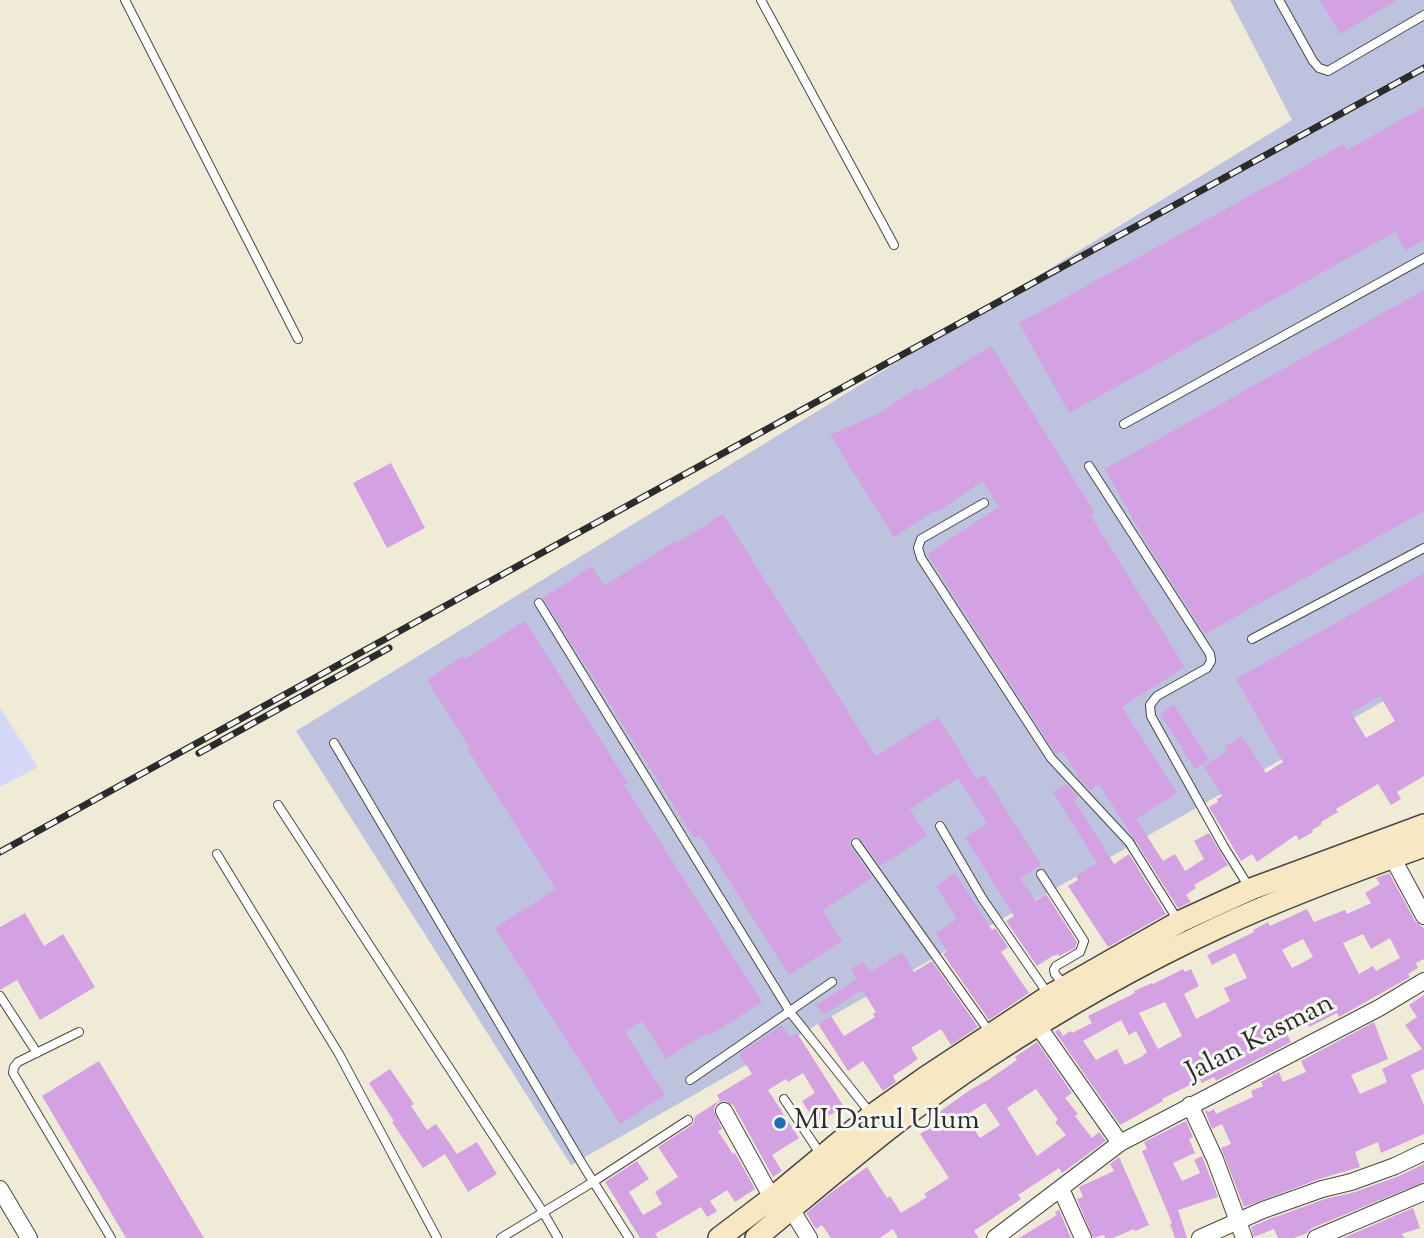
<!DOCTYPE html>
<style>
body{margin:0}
canvas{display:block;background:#efebd6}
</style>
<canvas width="1424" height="1238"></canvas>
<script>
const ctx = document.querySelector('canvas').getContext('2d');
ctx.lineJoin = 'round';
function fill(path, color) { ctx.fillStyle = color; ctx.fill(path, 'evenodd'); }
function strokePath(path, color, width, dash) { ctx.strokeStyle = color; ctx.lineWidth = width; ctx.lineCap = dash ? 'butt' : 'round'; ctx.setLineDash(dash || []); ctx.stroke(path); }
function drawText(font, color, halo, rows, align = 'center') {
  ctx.font = font + ' "Sorts Mill Goudy",serif'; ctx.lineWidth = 6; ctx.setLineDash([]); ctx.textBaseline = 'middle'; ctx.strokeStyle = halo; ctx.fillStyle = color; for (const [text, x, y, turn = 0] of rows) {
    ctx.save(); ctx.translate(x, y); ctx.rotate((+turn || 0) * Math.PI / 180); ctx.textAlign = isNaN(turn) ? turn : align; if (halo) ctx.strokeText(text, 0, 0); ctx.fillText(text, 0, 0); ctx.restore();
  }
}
const built = new Path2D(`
 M0,708L38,767L0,787Z`);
const industrial = new Path2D(`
 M1230,0H1424V678L571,1165L296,731L1292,120Z`);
const building = new Path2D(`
 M1320,0H1397L1340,34Z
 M1424,107V240L1405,251L1395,232L1069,413L1019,323L1344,144L1347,150Z
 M1424,290V511L1205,634L1149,547L1105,469Z
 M991,346L1095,513L1091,516L1185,667L1122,707L1177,793L1136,819L1163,861L1175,854L1185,871L1204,859L1194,841L1209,833L1228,865L1194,885L1196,888L1186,895L1191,902L1178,908L1099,784L1090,790L1077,777L1078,776L1063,751L1056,754L927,554L999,507L983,481L937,512L936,510L894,537L830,435L876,415L917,388L919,391Z
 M391,463L425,528L387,548L353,483Z
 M723,514L876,756L938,717L977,779L984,775L1041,865L1020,878L1035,901L1046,894L1077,942L1075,948L1059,956L1058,954L1055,956L1054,955L1037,966L1006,921L1014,916L965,837L987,823L958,778L910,809L927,836L880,866L861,839L856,836L852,838L849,843L850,846L872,878L823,910L842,941L789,975L700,835L694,838L543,598L592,566L604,586L675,541L677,543Z
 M1424,573V776L1397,792L1401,799L1391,805L1378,784L1336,809L1338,812L1321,822L1322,824L1312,830L1313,832L1299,840L1296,835L1257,862L1252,854L1241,861L1209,807L1218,802L1217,799L1222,796L1204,766L1227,751L1225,747L1242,736L1266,773L1283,762L1236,679ZM1380,696L1395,721L1366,738L1351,713Z
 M525,621L628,783L624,785L762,1002L709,1036L707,1033L666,1059L642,1021L625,1032L665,1095L620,1124L495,928L556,889L468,750L470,749L427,680L463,656L465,659Z
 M1174,705L1209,760L1195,769L1160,714Z
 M1066,784L1078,797L1074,800L1114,864L1129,854L1166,914L1108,947L1068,886L1078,880L1076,876L1097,863L1053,792Z
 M955,873L992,930L995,928L1008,947L1001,952L1029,993L989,1020L943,954L947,951L936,933L957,919L936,886Z
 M1389,873L1415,921L1424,928V959L1416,963L1418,968L1408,974L1410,977L1339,1017L1337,1013L1309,1027L1306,1022L1286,1032L1291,1042L1216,1081L1214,1077L1202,1083L1200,1080L1162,1099L1163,1101L1120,1125L1055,1032L1059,1029L1063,1036L1070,1031L1072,1033L1092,1023L1088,1016L1135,993L1134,991L1152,983L1153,984L1183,969L1185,972L1191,969L1199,986L1184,994L1196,1019L1230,1001L1224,988L1247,978L1235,953L1212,965L1207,955L1254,932L1253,930L1268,922L1270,926L1307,909L1314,922L1345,910L1347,914L1371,903L1365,893L1380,884L1376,878ZM1363,934L1371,949L1390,938L1400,958L1376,971L1373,966L1359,974L1343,943ZM1303,939L1313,957L1292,968L1282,950ZM1165,1002L1182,1036L1158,1049L1139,1013ZM1121,1020L1129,1035L1136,1031L1147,1052L1143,1055V1056L1125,1065L1117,1049L1096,1060L1083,1041Z
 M25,913L44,946L63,934L95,987L40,1020L17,980L0,990V927Z
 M902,952L914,972L932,961L978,1027L951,1045L941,1029L911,1048L918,1059L893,1076L896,1082L883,1091L863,1061L848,1071L818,1024L831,1016L844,1036L875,1017L873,1014L876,1012L862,990L823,1015L816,1005L857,979L851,969L863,961L870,972Z
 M1424,995V1069L1411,1075L1424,1105V1134L1381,1153L1378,1142L1355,1152L1360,1167L1319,1179L1244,1207L1221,1148L1231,1144L1222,1124L1212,1129L1205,1111L1207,1110L1208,1112L1214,1109L1216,1114L1253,1097L1251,1091L1263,1086L1261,1082L1279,1072L1283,1082L1306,1072L1301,1061L1374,1022L1388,1059L1351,1075L1360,1094L1387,1082L1382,1069L1422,1049L1405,1025L1417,1017L1409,1005Z
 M782,1025L790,1038L797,1033L844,1107L816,1123L802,1101L815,1093L803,1073L788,1082L786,1079L768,1090L799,1138L772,1155L782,1171L773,1177L733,1105L725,1101L718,1102L715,1106L714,1111L722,1129L718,1131L733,1154L735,1153L755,1189L735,1202L727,1190L710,1201L717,1211L707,1217L701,1207L655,1234L658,1238H640L605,1182L637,1161L649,1179L629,1192L643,1215L662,1204L655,1192L678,1177L658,1147L692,1125L694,1122V1118L697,1115L720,1100L717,1095L752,1074L739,1054Z
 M1037,1042L1072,1093L1065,1098L1078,1114L1075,1116L1092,1138L1099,1132L1106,1141L1062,1173L1059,1168L1018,1195L1021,1199L974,1231L979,1238H898L893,1229L880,1238H831L822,1225L816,1229L806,1213L832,1192L867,1167L887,1198L890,1196L901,1213L927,1197L924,1194L949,1178L920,1134L939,1121L935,1115L970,1090L988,1080L1017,1060L1015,1057ZM1036,1089L1058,1120L1055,1122L1066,1135L1037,1156L1007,1108ZM985,1103L1000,1125L980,1138L965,1116Z
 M99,1061L204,1238H126L42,1096Z
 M390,1069L414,1104L411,1106L427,1130L436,1124L457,1154L477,1142L497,1174L468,1192L445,1154L423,1168L392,1122L394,1121L369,1083Z
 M1186,1121L1193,1137L1189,1139L1195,1153L1173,1163L1182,1181L1200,1173L1194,1160L1202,1156L1218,1197L1178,1210L1187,1238H1175L1170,1224L1172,1223L1142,1151L1147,1149L1144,1142Z
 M1119,1157L1149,1225L1135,1231L1134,1229L1113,1238H1105L1104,1235L1093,1238L1077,1199L1083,1197L1079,1187L1114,1171L1110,1164Z
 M1424,1164V1182L1312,1228L1307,1233L1294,1238H1278L1274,1229L1254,1237L1251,1227L1267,1220L1325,1199L1355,1192L1399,1176Z
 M1413,1208L1420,1228L1401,1234L1405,1238H1343Z
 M1059,1210L1071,1238H1019L1057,1215L1055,1212Z`);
const lane = new Path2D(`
 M125,0L298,339
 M761,0L894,245
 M1279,0L1313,61L1319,68L1328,71L1424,15
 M1124,424L1424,258
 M1089,466L1210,654L1211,661L1207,668L1157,696L1150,705L1151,716L1224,847L1249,887
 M984,503L921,539L918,548L921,558L1051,758L1129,842L1179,922
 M539,603L790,1012L871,1114
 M1252,639L1424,548
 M334,743L584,1167L629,1238
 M278,805L543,1212L558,1238
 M940,826L982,898L1048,994
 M856,843L991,1034
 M217,854L339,1054L437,1238
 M1041,874L1084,941L1080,952L1056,966L1054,970L1055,974L1064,985
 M0,996L37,1053
 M79,1032L18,1062L14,1067L13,1073L111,1238
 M690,1080L832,982
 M784,1099L821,1155
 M501,1238L593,1182L688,1120`);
const street = new Path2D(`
 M1392,857L1424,916
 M1038,1026L1120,1143
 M1190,1105L1215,1159L1244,1238
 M724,1111L772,1198
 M0,1189L29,1238
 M1061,1189L1083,1238
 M791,1209L809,1238
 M995,1238L1120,1143L1379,1008L1424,981
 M1200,1238L1263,1210L1322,1189L1351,1182L1395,1166L1424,1152
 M1316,1238L1424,1192`);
const secondary = new Path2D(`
 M719,1238L772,1198L872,1115L926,1077L1049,996L1179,922L1251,889L1424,825
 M756,1238C831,1176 904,1112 986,1058C1059,1010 1137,965 1217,928C1284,897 1354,871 1424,846`);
const rail = new Path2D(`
 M199,753L389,648
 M0,852L425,617L1424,68`);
const markers = [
 [780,1123,7,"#1f6fb2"]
];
const streetNames = [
 ["Jalan Kasman",1261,1040,-27]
];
const poiNames = [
 ["MI Darul Ulum",794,1123]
];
fill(built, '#d5d8f9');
fill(industrial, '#bdc3de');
fill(building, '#d4a2e2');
strokePath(lane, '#484845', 10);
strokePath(street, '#484845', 18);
strokePath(secondary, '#484845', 24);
strokePath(lane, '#fff', 8);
strokePath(street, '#fff', 16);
strokePath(secondary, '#f7e8c3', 21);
strokePath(rail, '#2b2b2b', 7);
strokePath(rail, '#f6f6f2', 4.5, [13]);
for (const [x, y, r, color] of markers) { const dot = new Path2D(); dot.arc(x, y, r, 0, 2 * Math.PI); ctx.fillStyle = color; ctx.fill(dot); strokePath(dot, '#f6f6f2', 2.5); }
drawText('28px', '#2b2b2b', '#f6f6f2', streetNames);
drawText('28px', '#2b2b2b', '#f6f6f2', poiNames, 'left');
</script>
